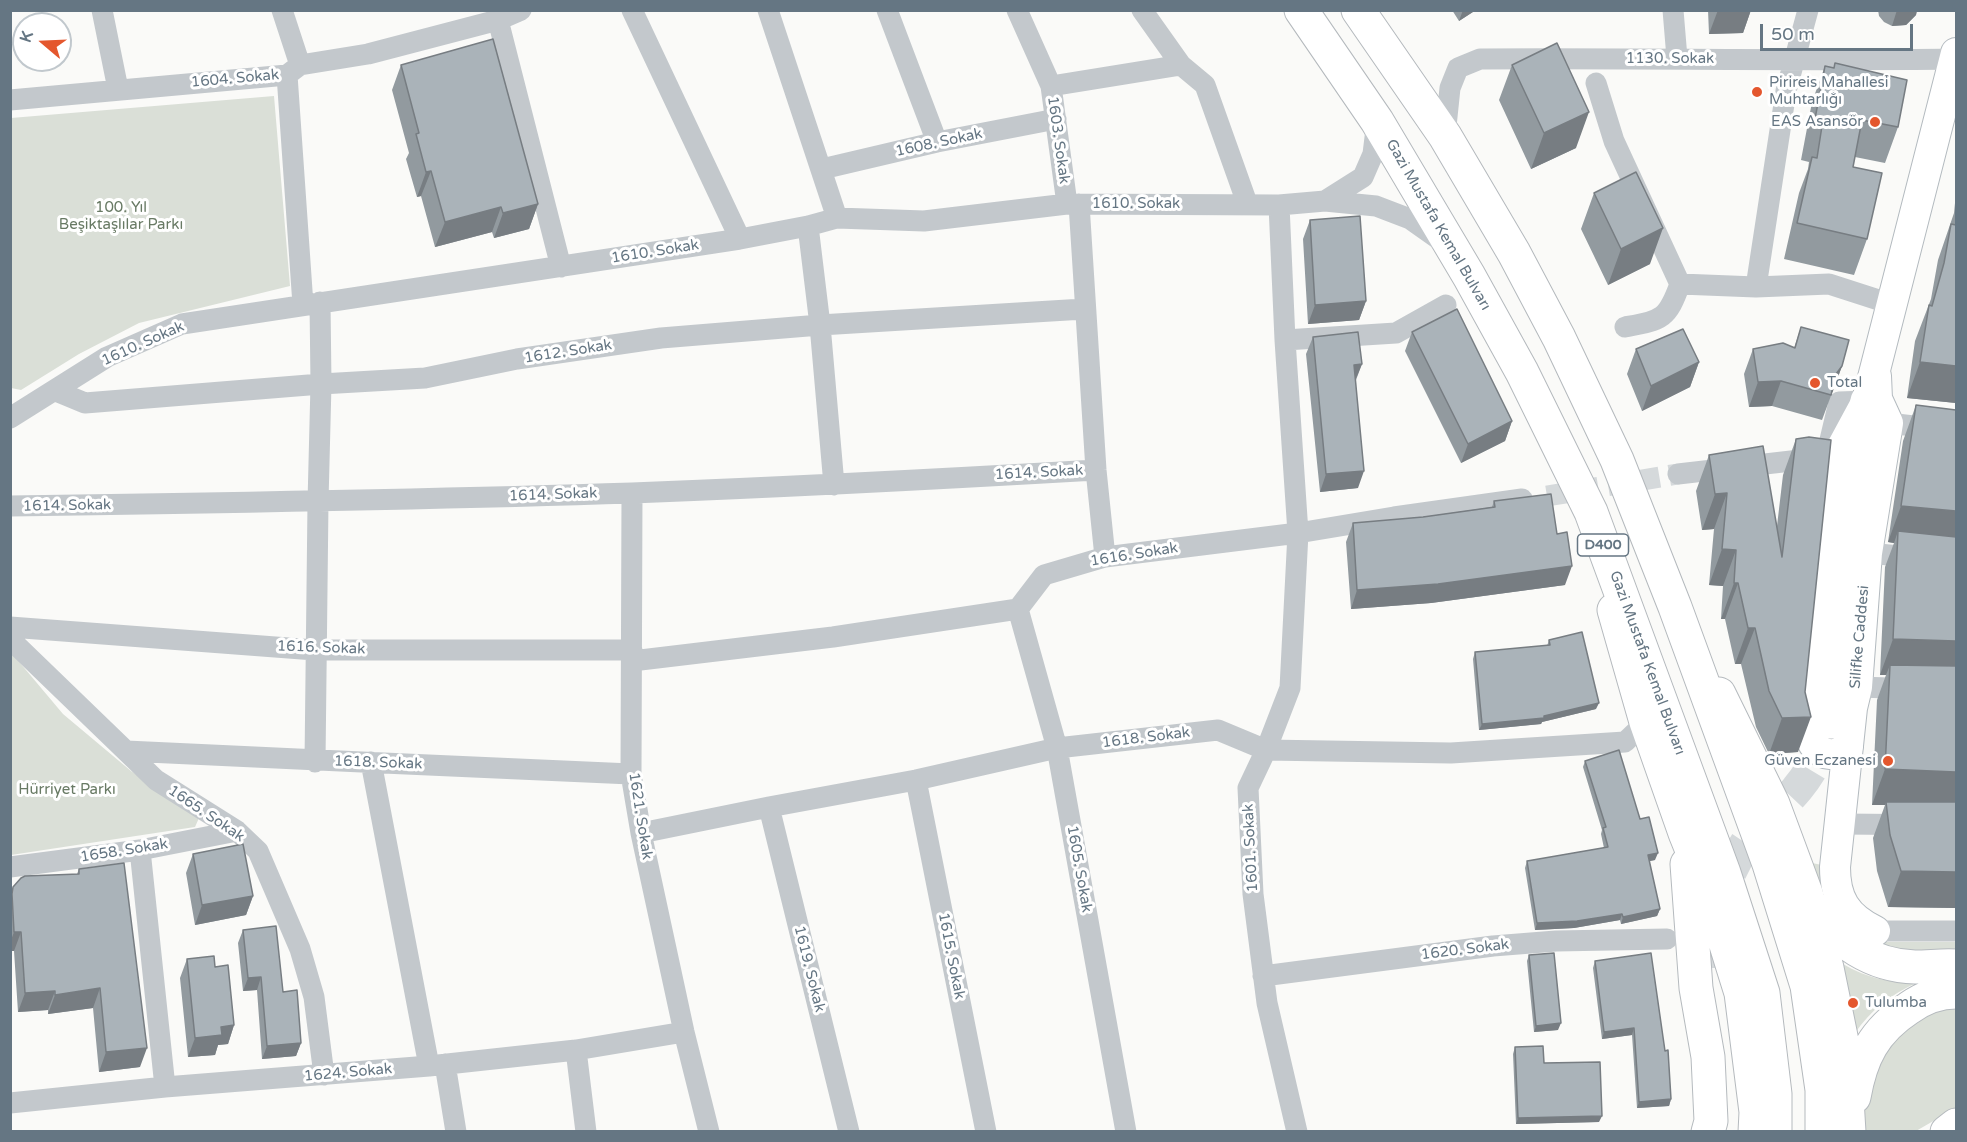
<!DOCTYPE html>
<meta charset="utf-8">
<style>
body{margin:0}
#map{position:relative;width:1967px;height:1142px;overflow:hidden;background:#fafaf8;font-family:"Varela Round",sans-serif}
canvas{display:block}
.frame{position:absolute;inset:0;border:12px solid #657683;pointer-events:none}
.north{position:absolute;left:12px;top:12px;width:60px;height:60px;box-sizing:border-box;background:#fff;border:2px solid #c1c8cd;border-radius:50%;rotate:289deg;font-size:16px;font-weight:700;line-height:24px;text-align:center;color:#657683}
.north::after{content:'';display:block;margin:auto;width:21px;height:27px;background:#e4572e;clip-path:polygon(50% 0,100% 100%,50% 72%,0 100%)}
.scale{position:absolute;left:1760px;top:24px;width:153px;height:27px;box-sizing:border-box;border:3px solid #657683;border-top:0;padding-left:8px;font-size:18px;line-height:21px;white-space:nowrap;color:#657683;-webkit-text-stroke:4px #fff;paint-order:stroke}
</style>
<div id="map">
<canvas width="1967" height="1142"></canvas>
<div class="frame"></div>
<div class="north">K</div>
<div class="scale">50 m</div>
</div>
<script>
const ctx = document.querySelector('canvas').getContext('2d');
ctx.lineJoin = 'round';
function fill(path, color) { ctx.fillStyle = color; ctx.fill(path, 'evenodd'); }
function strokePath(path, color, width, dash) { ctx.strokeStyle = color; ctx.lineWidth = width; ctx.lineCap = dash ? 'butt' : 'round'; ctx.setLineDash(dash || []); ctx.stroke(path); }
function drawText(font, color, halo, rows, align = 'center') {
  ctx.font = font + ' "Varela Round",sans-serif'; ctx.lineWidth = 6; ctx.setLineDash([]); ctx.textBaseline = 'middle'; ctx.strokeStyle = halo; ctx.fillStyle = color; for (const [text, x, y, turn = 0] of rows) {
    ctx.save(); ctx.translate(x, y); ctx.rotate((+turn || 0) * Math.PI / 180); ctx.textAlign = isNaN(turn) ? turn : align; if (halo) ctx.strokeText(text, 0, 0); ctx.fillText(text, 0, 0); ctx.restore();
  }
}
const green = new Path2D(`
 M274,96L290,286L139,323L79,354L21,390L11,388V118Z
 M10,651L63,714L131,771L199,818L195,827L11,855Z
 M1812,863L1822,865L1873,942H1956V955L1907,961L1833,924Z
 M1832,957C1858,975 1884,983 1916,983C1890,995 1871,1010 1855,1033Z
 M1956,1001V1108L1916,1131L1864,1132L1866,1082L1883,1038Z`);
const streetTunnel = new Path2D(`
 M1547,496L1678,474`);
const primaryTunnel = new Path2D(`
 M1714,968C1712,918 1723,871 1755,831C1768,816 1785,804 1797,789C1813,770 1823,748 1830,724`);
const street = new Path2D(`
 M102,10L118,89
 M282,10L300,65
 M632,10L740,239
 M768,10L837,218
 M887,10L937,142
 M1017,10L1051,86L1067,204
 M1142,10L1181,65L1205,85L1247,203
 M1673,10L1677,58
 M498,20L561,267
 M287,75L303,305
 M1596,83L1614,141L1680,284C1667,320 1662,320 1625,327
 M1051,86L1181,65
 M10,100L287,75L300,65L368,54L498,20L521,10
 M1445,136L1450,88L1458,68L1480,59C1638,58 1796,61 1955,59
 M822,169L937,142L1056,119
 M1325,201L1363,177L1373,154L1377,121
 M1079,204L1096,470L1105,557
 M1279,205L1285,340L1298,533L1290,688L1266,750L1248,788L1253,894L1267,1003L1297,1132
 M808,226L820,325L834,485
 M1680,284L1756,287L1829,284L1891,304
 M1756,287L1786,91L1808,10
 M1285,340L1396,333L1446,305
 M56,391L85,403L321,384L425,378L517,359L661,338L820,325L1084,309
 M10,418L107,357L182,324L740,239L808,226L837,218L924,221L1067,204L1279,205L1325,201L1376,206L1410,219L1444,243
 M1888,423L1956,431
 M1678,474L1826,457L1839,402L1867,401
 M632,493L631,774L641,833L684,1032L709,1132
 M10,506C218,503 425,500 632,493C787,487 941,479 1096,470
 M1867,553L1956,561
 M1018,609L1057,748L1126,1132
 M10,627L315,650H632
 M10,639L156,780L237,831L258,851L300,949L314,997L324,1075
 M632,661L833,637L1018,609L1044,575L1105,557L1298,533L1394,517L1522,499
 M1857,687L1956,690
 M126,751C294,760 463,766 631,774
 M315,762L318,502L321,384L320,302
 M371,762L429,1066
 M916,780L986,1132
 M769,807L849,1132
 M1840,824L1956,825
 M641,833L769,807L916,780L1057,748L1218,730L1266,750L1451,753L1625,742L1646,722
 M140,850L165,1087
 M10,867L140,850L237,831
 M1875,931H1956
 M1263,976L1493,946L1556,941L1667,939
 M576,1050L586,1132
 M445,1064L456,1132
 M10,1103L165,1087L429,1066L576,1050L684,1032`);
const secondary = new Path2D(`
 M1848,747C1831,762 1811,752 1809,730L1840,451L1867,401L1956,53
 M1875,931C1846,917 1835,899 1835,867L1852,708L1857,687L1867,553L1888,423L1877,399L1876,376`);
const primary = new Path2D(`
 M1614,610L1646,722L1685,833L1712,900L1741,993L1756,1112L1755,1132
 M1719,694L1773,804L1806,893L1827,968L1844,1051L1849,1132
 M1831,722L1844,541L1867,401
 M1687,864L1696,988L1708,1057L1711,1121L1708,1132
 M1814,908C1837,942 1872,966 1915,967C1929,967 1943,965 1956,966
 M1854,1097C1861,1057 1874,1031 1909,1008C1923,998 1938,992 1956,992
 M1947,1132L1956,1125`);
const highway = new Path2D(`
 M1301,10L1377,121L1469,276L1522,372L1591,512L1724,873L1763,993L1775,1094V1132
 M1358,10L1445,136L1514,253L1559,338L1617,460L1675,607L1769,864L1807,986L1822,1090V1132`);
const wall = new Path2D(`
 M1452,10H1476L1459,21Z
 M1708,10H1751L1743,33L1709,34Z
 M1878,10H1917L1916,15L1906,25L1892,26L1884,22L1879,16Z
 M1835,63L1898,127L1885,163L1855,157L1853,167L1867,239L1854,275L1784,259L1799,193L1808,169L1809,162L1801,160L1812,102L1825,66L1834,68Z
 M401,65L538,204L529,229L494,238L492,232L435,247L421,196L417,197L406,159L409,153L392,90Z
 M1512,65L1576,148L1531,169L1499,100Z
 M1594,193L1650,264L1608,285L1581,229Z
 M1956,193V403L1907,398L1915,341L1931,299L1938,260L1954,213Z
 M1310,220L1366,301L1359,320L1308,324L1303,239Z
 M1801,327L1842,366L1822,420L1772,406L1749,407L1744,374L1753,349L1794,348Z
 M1412,332L1512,421L1505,441L1461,463L1405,351Z
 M1313,337L1362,364L1356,380L1358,488L1320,492L1306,354Z
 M1636,349L1699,362L1690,387L1642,411L1627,374Z
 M1916,405L1956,908L1888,907L1877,871L1873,838L1885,805H1872L1877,700L1886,675H1880L1885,567L1894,543L1888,542L1903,441Z
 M1796,439L1798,752L1769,754L1756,727L1741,664H1735L1725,619H1721L1723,586L1709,585L1714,529L1702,530L1696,491L1709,455L1777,526L1783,475Z
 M1494,501L1557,534L1565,585L1431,603L1351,609L1346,542L1353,523L1423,517L1492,507Z
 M1549,640L1596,709L1542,722L1541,724L1479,730L1473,659L1475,652L1547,646Z
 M1585,761L1640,819L1655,860L1649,861L1660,909L1657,916L1621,924L1620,920L1574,928L1535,930L1525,868L1527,861L1604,848L1601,834L1602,830L1583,767Z
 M193,854L253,896L246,915L195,925L186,873Z
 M79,869L140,1067L99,1072L93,1008L48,1014V1010L18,1012L14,951H10V895L13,887L77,874Z
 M243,930L283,992L301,1043L296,1056L262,1059L257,990L243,991L238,943Z
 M1529,955L1558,1030L1534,1032L1527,961Z
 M187,959L215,967L234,1025L228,1044L218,1045L215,1055L188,1057L180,978Z
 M1595,961L1665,1051L1671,1099L1669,1106L1637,1108L1632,1035L1602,1039L1593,968Z
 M1515,1047L1544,1063L1599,1122L1516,1124L1513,1054Z`);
const shadedWall = new Path2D(`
 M1463,10H1476L1459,21Z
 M1718,10H1751L1743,33L1709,34Z
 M1897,10H1917L1916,15L1906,25L1892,26Z
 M1589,112L1576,148L1531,169L1544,133Z
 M431,171L421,196L417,197L426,172Z
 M538,204L529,229L494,238L503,213Z
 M501,207L492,232L435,247L445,222Z
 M1663,228L1650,264L1608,285L1621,249Z
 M1366,301L1359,320L1308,324L1315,305Z
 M1699,362L1690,387L1642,411L1651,386Z
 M1920,362L1956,366V403L1907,398Z
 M1362,364L1355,381L1354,365Z
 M1842,366L1833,391L1830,395L1836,374Z
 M1781,381L1772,406L1749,407L1758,382Z
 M1512,421L1505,441L1461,463L1468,444Z
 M1364,471L1358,488L1320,492L1326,474Z
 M1727,493L1714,529L1702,530L1715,494Z
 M1901,506L1956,511V548L1898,531L1894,543L1888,542Z
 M1722,549L1736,550L1723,586L1709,585Z
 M1572,566L1565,585L1431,603L1351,609L1357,590Z
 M1734,583H1738L1725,619H1721Z
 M1748,628H1755L1741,664H1735Z
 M1893,639L1956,641V677L1890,665L1886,675H1880Z
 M1599,703L1596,709L1542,722L1541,724L1479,730L1482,724L1544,716Z
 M1811,717L1798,752L1769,754L1782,718Z
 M1885,769L1956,772V809L1886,802L1885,805H1872Z
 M1658,853L1655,860L1645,862L1648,855Z
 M1901,871L1956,872V908L1888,907Z
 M253,896L246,915L195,925L202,905Z
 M1660,909L1657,916L1621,924L1623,917Z
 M1622,914L1620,920L1574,928L1535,930L1537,923Z
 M14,932H21L14,951H10V943Z
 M261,977L257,990L243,991L248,978Z
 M100,988L93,1008L48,1014L55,995Z
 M55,991L48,1010L18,1012L25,993Z
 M1561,1023L1558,1030L1534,1032L1536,1026Z
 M234,1025L228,1044L218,1045L215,1055L188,1057L195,1038L221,1027Z
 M1634,1028L1632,1035L1602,1039L1604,1032Z
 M301,1043L296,1056L262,1059L267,1046Z
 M147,1048L140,1067L99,1072L106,1052Z
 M1671,1099L1669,1106L1637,1108L1639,1102Z
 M1602,1116L1599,1122L1516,1124L1518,1118Z`);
const building = new Path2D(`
 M493,39L538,204L503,213L501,207L445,222L431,171L426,172L416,134L419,133L401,65Z
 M1557,43L1589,112L1544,133L1512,65Z
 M1835,63L1907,80L1898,127L1862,120L1853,167L1882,173L1867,239L1797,223L1812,157L1817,158L1822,126L1814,124L1825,66L1834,68Z
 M1636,172L1663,228L1621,249L1594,193Z
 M1360,216L1366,301L1315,305L1310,220Z
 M1951,224L1956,225V366L1920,362L1929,305L1932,306L1944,263Z
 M1457,309L1512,421L1468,444L1412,332Z
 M1801,327L1849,340L1842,366L1836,374L1831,395L1781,381L1758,382L1753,349L1783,343L1795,348Z
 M1683,329L1699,362L1651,386L1636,349Z
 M1358,332L1362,364L1354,365L1364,471L1326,474L1313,337Z
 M1916,405L1956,410V511L1901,506Z
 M1809,437L1831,440L1805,692L1811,717L1782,718L1769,691L1755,628H1748L1738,583H1734L1736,550L1722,549L1727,493L1715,494L1709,455L1763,446L1782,557L1796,439Z
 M1551,494L1557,534L1567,532L1572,566L1438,584L1357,590L1353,523L1423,517L1495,507L1494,501Z
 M1898,531L1956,537V641L1893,639Z
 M1582,632L1599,703L1544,716V718L1482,724L1475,652L1550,645L1549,640Z
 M1890,665L1956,666V772L1885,769Z
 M1619,750L1640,819L1649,817L1658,853L1648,855L1660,909L1623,917L1622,914L1577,921L1537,923L1527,861L1608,847L1603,828L1606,827L1585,761Z
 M1886,802H1956V872L1901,871L1890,835Z
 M243,844L253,896L202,905L193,854Z
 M124,863L147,1048L106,1052L100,988L55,995V991L25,993L21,932H14L12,894L13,887L21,878L25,876L79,874V869Z
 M276,926L283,992L297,990L301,1043L267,1046L261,977L248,978L243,930Z
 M1554,953L1561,1023L1536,1026L1529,955Z
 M1651,953L1665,1051L1668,1050L1671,1099L1639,1102L1634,1028L1604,1032L1595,961Z
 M214,956L215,967L228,965L234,1025L221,1027L222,1035L195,1038L187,959Z
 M1543,1046L1544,1063L1600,1062L1602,1116L1518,1118L1515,1047Z`);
const markers = [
 [1757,92,6,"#e4572e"],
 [1875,122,6,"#e4572e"],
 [1815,383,6,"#e4572e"],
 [1888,761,6,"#e4572e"],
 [1853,1003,6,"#e4572e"]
];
const shields = [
 [1603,545,51]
];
const shieldNames = [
 ["D400",1603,545]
];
const streetNames = [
 ["1130. Sokak",1670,59],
 ["1604. Sokak",235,79,-5],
 ["1603. Sokak",1058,140,82],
 ["1608. Sokak",939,143,-12],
 ["1610. Sokak",1136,204],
 ["Gazi Mustafa Kemal Bulvarı",1438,225,60],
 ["1610. Sokak",655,252,-9],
 ["1610. Sokak",143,344,-24],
 ["1612. Sokak",568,352,-9],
 ["1614. Sokak",1039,473,-3],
 ["1614. Sokak",553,495,-2],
 ["1614. Sokak",67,506,-1],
 ["1616. Sokak",1134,555,-9],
 ["Silifke Caddesi",1860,637,-85],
 ["1616. Sokak",321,648,2],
 ["Gazi Mustafa Kemal Bulvarı",1647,663,70],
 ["1618. Sokak",1146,738,-7],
 ["1618. Sokak",378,763,2],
 ["1665. Sokak",206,814,34],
 ["1621. Sokak",640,816,81],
 ["1601. Sokak",1251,848,-93],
 ["1658. Sokak",124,851,-9],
 ["1605. Sokak",1079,869,80],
 ["1620. Sokak",1465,950,-7],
 ["1615. Sokak",951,956,79],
 ["1619. Sokak",809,969,76],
 ["1624. Sokak",348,1073,-5]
];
const poiNames = [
 ["Pirireis Mahallesi",1769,83],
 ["Muhtarlığı",1769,100],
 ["EAS Asansör",1863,122,"right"],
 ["Total",1827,383],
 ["Güven Eczanesi",1876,761,"right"],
 ["Tulumba",1865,1003]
];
const parkNames = [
 ["100. Yıl",121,208],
 ["Beşiktaşlılar Parkı",121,225],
 ["Hürriyet Parkı",67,790]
];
fill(green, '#dadfd7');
strokePath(streetTunnel, '#d5d9db', 21, [21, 10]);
strokePath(primaryTunnel, '#d5d9db', 33, [33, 16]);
strokePath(secondary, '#b3babf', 32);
strokePath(primary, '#b5babe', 35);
strokePath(highway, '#b4b9bd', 35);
strokePath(street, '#c3c8cc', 21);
strokePath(secondary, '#fff', 30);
strokePath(primary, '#fff', 33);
strokePath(highway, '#fff', 33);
fill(wall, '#929a9f');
fill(shadedWall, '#777d82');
fill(building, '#aab3b9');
strokePath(building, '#777d82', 1.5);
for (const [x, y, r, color] of markers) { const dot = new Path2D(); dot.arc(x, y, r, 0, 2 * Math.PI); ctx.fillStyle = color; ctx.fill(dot); strokePath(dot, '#fff', 2); }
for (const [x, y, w] of shields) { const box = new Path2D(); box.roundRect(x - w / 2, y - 11, w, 22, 4.5); ctx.fillStyle = '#fff'; ctx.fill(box); strokePath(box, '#657683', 1.5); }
drawText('bold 14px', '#657683', null, shieldNames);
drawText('15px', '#657683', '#fff', streetNames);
drawText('15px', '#657683', '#fff', poiNames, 'left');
drawText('15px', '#687a64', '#fff', parkNames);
</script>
